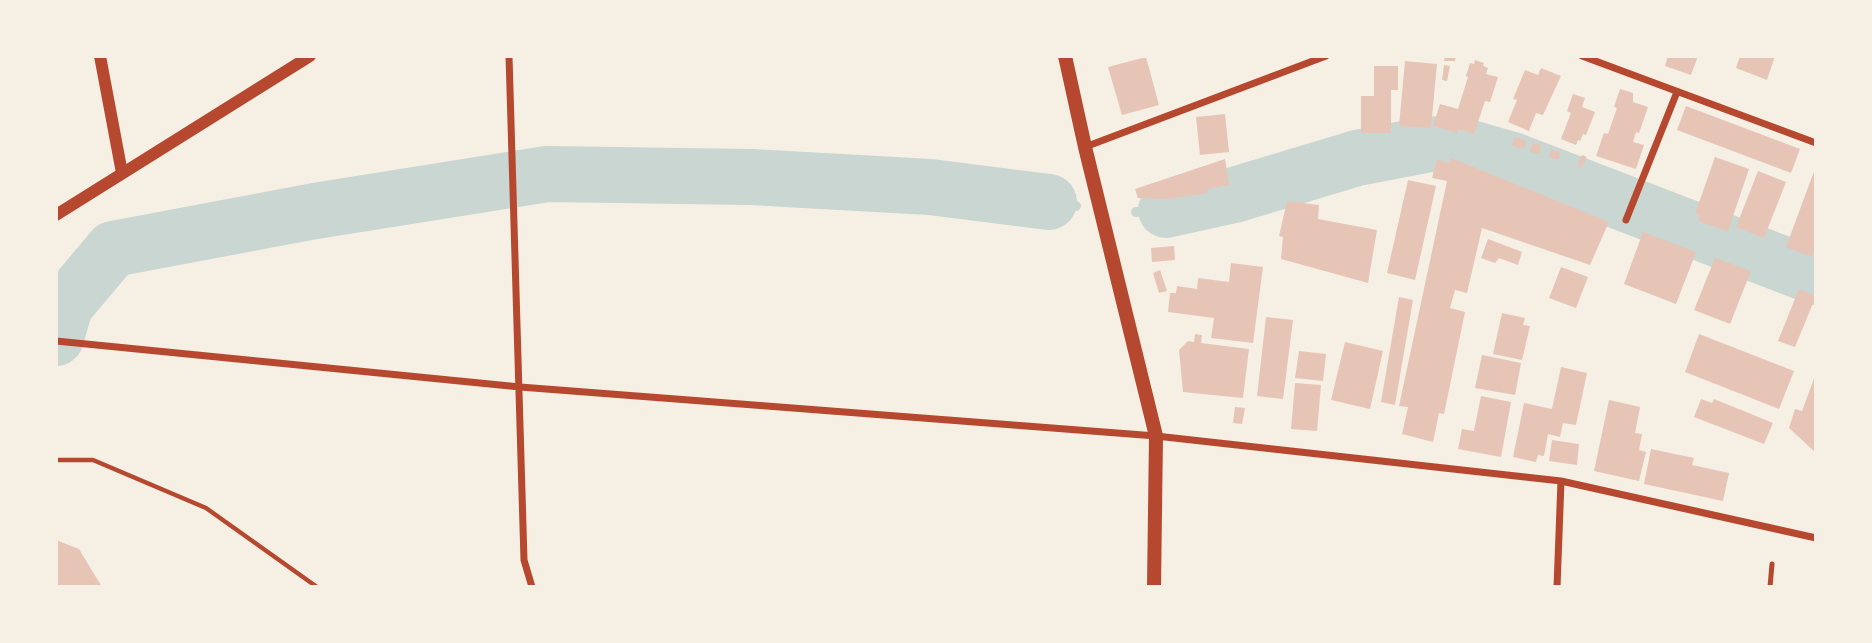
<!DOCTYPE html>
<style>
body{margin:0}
#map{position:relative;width:1872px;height:643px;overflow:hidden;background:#f6efe4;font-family:"Source Sans 3",sans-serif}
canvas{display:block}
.frame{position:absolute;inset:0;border:58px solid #f6efe4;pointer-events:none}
</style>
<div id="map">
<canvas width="1872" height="643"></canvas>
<div class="frame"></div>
</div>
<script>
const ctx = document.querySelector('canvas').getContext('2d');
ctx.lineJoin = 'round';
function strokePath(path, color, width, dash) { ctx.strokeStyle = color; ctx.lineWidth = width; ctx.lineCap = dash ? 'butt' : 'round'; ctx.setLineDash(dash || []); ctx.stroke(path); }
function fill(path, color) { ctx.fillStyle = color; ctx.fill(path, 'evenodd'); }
const stream = new Path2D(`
 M1049,202L1076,206
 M1136,212L1166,210`);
const river = new Path2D(`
 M1166,210L1234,195L1357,158L1430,144L1470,148L1512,160L1816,277
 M56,338L65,306L113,249L315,211L547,174L751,177L930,187L1049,202`);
const building = new Path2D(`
 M1445,56H1456L1455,61H1444Z
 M1668,56H1698L1691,75L1665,66Z
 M1740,56H1775L1767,80L1736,68Z
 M1146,57L1159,105L1122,115L1108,67Z
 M1475,60L1484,63L1483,66L1488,68L1486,74L1498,77L1490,102L1485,101L1474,134L1458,129L1457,133L1433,126L1440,104L1458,109L1468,77L1466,76L1470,63L1474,64Z
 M1405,61L1437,64L1431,128L1399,126Z
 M1444,65L1450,66L1447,81L1442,80Z
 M1374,66H1398V90H1391V133H1361V96H1374Z
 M1541,68L1561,76L1543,115L1536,113L1529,131L1508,122L1517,100L1513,99L1525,70L1538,75Z
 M1620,89L1633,93V102L1648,107L1639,133L1636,132L1633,142L1644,145L1636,169L1596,156L1604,133L1608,134L1617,108L1614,107Z
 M1573,94L1585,98L1582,107L1595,112L1586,135L1583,134L1580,141L1578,140L1576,145L1561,139L1571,113L1567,111Z
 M1686,106L1800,149L1791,173L1677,130Z
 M1225,114L1229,152L1200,155L1196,117Z
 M1514,137L1526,140L1524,149L1512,146Z
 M1532,143L1541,145L1540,154L1530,152Z
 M1551,150L1560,151L1559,159L1549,158Z
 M1582,155L1587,157L1581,168L1577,166Z
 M1715,157L1749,169L1728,231L1698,221L1700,215L1695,214Z
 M1451,158L1609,222L1590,265L1482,228L1467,293L1455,290L1450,308L1465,312L1444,414L1439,413L1433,442L1402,434L1408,407L1399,406L1447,181L1432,178L1437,160L1449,163Z
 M1225,159L1229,185L1207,189L1208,193L1167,199L1138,198L1135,189Z
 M1816,166V245L1812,257L1786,247Z
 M1758,171L1786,182L1764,238L1736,227Z
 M1408,180L1436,186L1415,280L1387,273Z
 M1287,201L1319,205L1318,219L1377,230L1368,283L1281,259L1283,237L1279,236Z
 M1643,232L1696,252L1676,304L1624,284Z
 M1488,239L1522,252L1518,265L1499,258L1495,263L1481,258Z
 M1174,246L1175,260L1152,262L1151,248Z
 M1715,258L1751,271L1730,324L1694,310Z
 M1231,263L1263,267L1253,343L1211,338L1214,318L1168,312L1170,293H1176L1177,286L1197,289L1198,278L1229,282Z
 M1561,267L1588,277L1576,308L1549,298Z
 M1160,270L1167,291L1159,293L1153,273Z
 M1799,289L1816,296L1795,347L1778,341Z
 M1399,297L1413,300L1395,405L1381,402Z
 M1502,313L1525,318L1523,325L1530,326L1522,360L1493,354Z
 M1266,317L1293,320L1283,399L1257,396Z
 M1195,334L1202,335L1201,343L1249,349L1243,398L1183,392L1179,350L1188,341L1194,342Z
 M1699,334L1794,371L1779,409L1685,372Z
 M1345,342L1383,351L1370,409L1331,400Z
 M1299,351L1326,354L1323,381L1295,378Z
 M1482,355L1521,363L1515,395L1475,388Z
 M1561,367L1587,373L1576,425L1563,423L1560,437L1548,434L1544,456L1538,455L1536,462L1513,457L1524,403L1552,409Z
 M1816,373V453L1789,428L1795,409L1802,411Z
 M1295,383L1321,385L1317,431L1291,429Z
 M1481,396L1511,402L1501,457L1458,449L1462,429L1474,431Z
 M1701,399L1712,403L1714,399L1773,423L1764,444L1694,417Z
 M1609,400L1640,407L1635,433L1642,434L1639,450L1646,452L1639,481L1594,471Z
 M1235,407L1245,408L1242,424L1233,423Z
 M1552,440L1579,444L1577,465L1549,461Z
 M1651,449L1694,458L1692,465L1729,473L1723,501L1644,484Z
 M56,540L79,549L102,587H56Z`);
const path = new Path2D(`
 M56,460H93L206,508L317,587`);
const service = new Path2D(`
 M1770,587L1772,564`);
const minor = new Path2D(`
 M509,56L524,560L532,587
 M1582,56L1816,143
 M1085,147L1326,56
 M1626,220L1677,92
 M56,341L520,387L1156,436L1561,481L1816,538
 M1557,587L1561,481`);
const tertiary = new Path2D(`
 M100,56L122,173
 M56,215L310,56`);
const secondary = new Path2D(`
 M1065,56L1085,147L1156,436L1154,587`);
strokePath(stream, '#c9d6d2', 10);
strokePath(river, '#c9d6d2', 56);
fill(building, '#e6c5b7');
strokePath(path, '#b5482f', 4.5);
strokePath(service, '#b5482f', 5);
strokePath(minor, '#b5482f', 7);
strokePath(tertiary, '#b5482f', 12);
strokePath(secondary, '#b5482f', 14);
</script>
